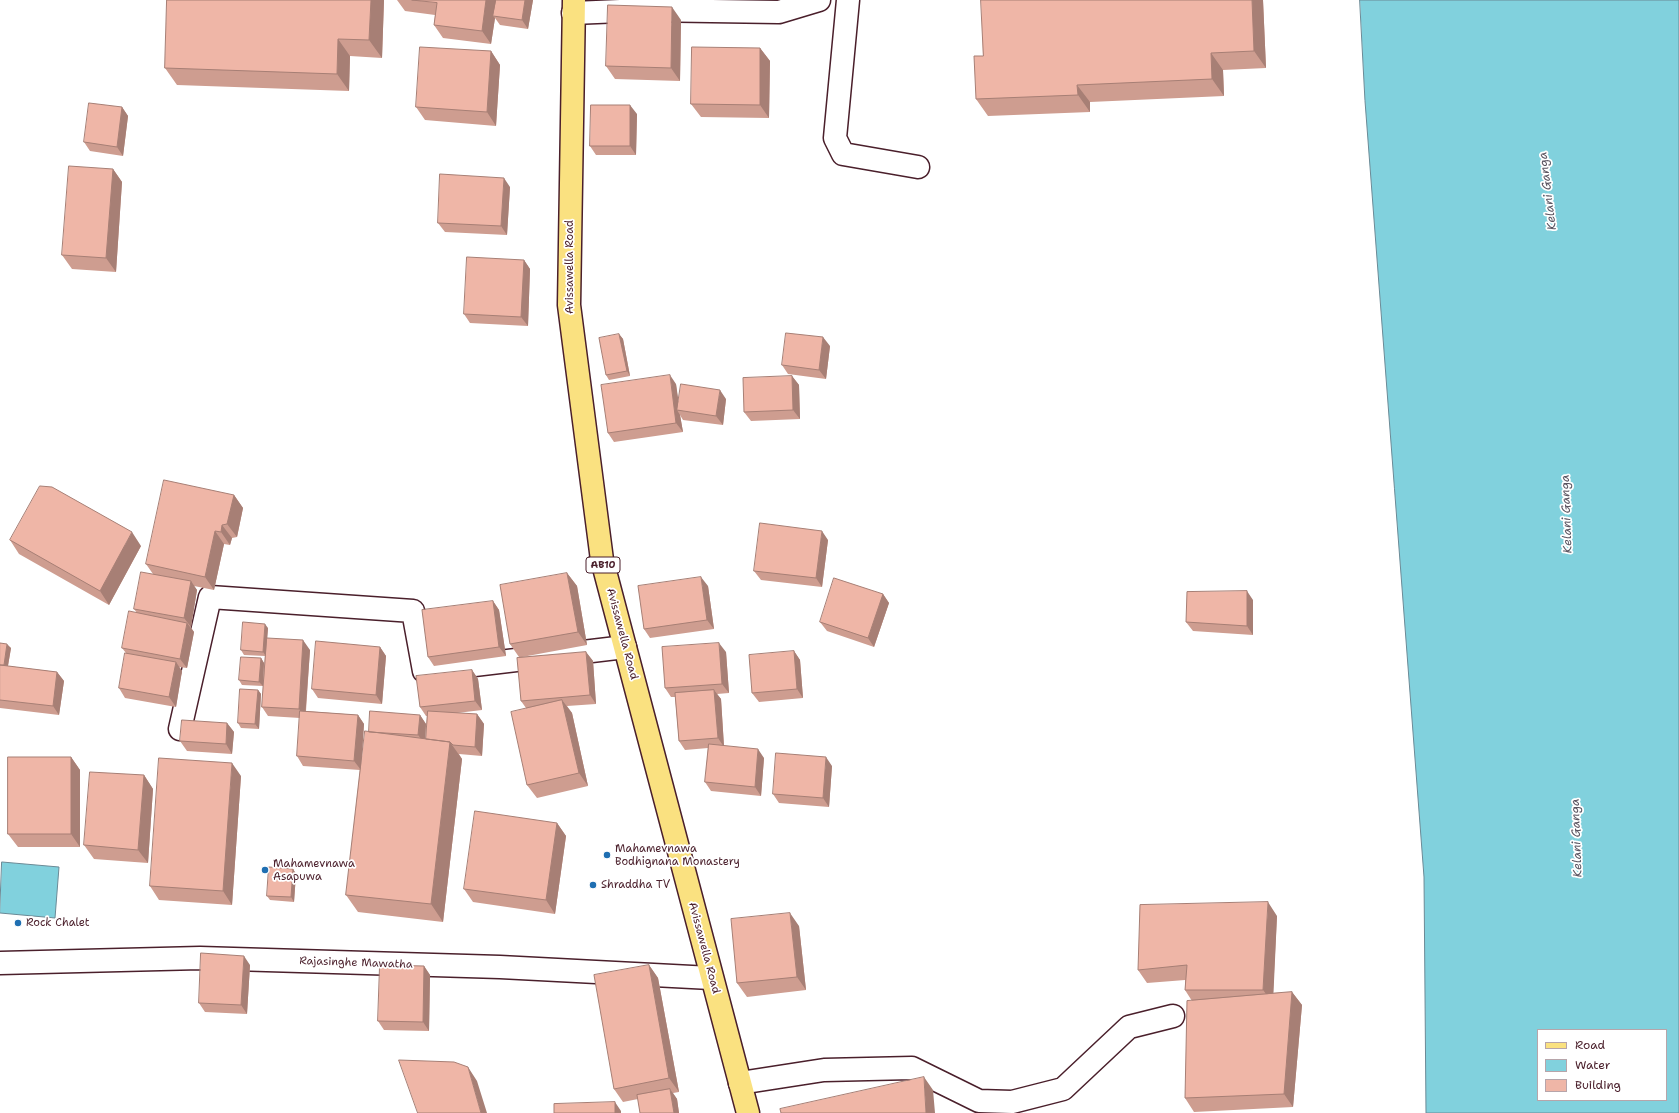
<!DOCTYPE html>
<style>
body{margin:0}
#map{position:relative;width:1679px;height:1113px;overflow:hidden;background:#fff;font-family:"Shantell Sans",sans-serif}
canvas{display:block}
.legend{position:absolute;left:1537px;top:1029px;width:130px;height:72px;box-sizing:border-box;background:#fff;border:1px solid #b7a5aa;margin:0;padding:5px 7px;list-style:none;font-size:12px;color:#4a1f2b}
.legend li{display:flex;align-items:center;gap:8px;height:20px}
.legend b{width:20px;border:1px solid #b7a5aa}
</style>
<div id="map">
<canvas width="1679" height="1113"></canvas>
<ul class="legend">
<li><b style="height:5px;background:#fae180"></b>Road</li>
<li><b style="height:11px;background:#81d1dd"></b>Water</li>
<li><b style="height:11px;background:#efb6a7"></b>Building</li>
</ul>
</div>
<script>
const ctx = document.querySelector('canvas').getContext('2d');
ctx.lineJoin = 'round';
function fill(path, color) { ctx.fillStyle = color; ctx.fill(path, 'evenodd'); }
function strokePath(path, color, width, dash) { ctx.strokeStyle = color; ctx.lineWidth = width; ctx.lineCap = dash ? 'butt' : 'round'; ctx.setLineDash(dash || []); ctx.stroke(path); }
function drawText(font, color, halo, rows, align = 'center') {
  ctx.font = font + ' "Shantell Sans",sans-serif'; ctx.lineWidth = 3.5; ctx.setLineDash([]); ctx.textBaseline = 'middle'; ctx.strokeStyle = halo; ctx.fillStyle = color; for (const [text, x, y, turn = 0] of rows) {
    ctx.save(); ctx.translate(x, y); ctx.rotate((+turn || 0) * Math.PI / 180); ctx.textAlign = isNaN(turn) ? turn : align; if (halo) ctx.strokeText(text, 0, 0); ctx.fillText(text, 0, 0); ctx.restore();
  }
}
const water = new Path2D(`
 M1360,0H1679V1113H1426L1424,877L1365,101ZM1538,1030H1666V1100H1538Z
 M2,862L59,867L55,918L0,913Z`);
const minor = new Path2D(`
 M848,0L835,138L843,154L918,167
 M573,13L644,10L779,12L819,0
 M180,729L210,597L413,611L424,671L625,647
 M0,963L200,958L500,967L711,978
 M740,1083L824,1070L912,1068L979,1101L1012,1102L1063,1089L1129,1027L1173,1016`);
const major = new Path2D(`
 M574,0L569,305L602,560L748,1113`);
const wall = new Path2D(`
 M167,0H384L382,58L350,56L349,91L177,85L165,68Z
 M397,0H533L528,29L500,25L495,18L491,44L443,38L434,25L435,15L405,11Z
 M1263,0L1266,68L1223,70L1224,96L1090,102V112L988,116L976,99L983,56Z
 M681,20L680,81L615,79L606,66Z
 M760,48L770,61L769,118L701,117L691,104Z
 M491,51L500,65L496,126L425,120L416,107Z
 M122,107L128,116L123,156L90,151L84,142Z
 M637,114L636,155H596L590,146Z
 M113,169L122,182L116,272L72,269L62,255Z
 M510,187L507,235L445,232L438,223Z
 M524,260L530,269L528,326L470,323L464,314Z
 M619,334L623,339L630,376L609,380L606,375Z
 M830,346L826,379L788,374L782,365Z
 M792,376L799,385L800,419L751,421L744,412Z
 M676,384L678,401L726,399L723,425L683,420L680,415L683,432L614,442L608,433Z
 M234,495L243,508L237,537L232,538L230,545L224,544L214,590L194,586L197,590L191,627L190,626L194,632L187,668L179,667L182,671L176,707L125,698L119,688L126,653L122,648L137,613L134,609L153,574L146,564Z
 M10,540L141,546L109,605L19,554Z
 M828,540L822,587L761,580L754,571Z
 M567,573L577,586L587,645L522,657L586,652L593,661L596,704L567,706L572,713L588,786L537,798L527,785L526,708L521,701L519,657L510,644Z
 M708,586L714,629L650,638L644,629Z
 M883,594L889,603L874,647L827,631L820,622Z
 M1253,600V635L1193,631L1186,622Z
 M493,601L499,610L506,656L434,666L428,657Z
 M268,628L267,638L310,650L306,711L358,715L364,724L361,765L369,732L420,715L426,724L425,739H426L427,716H426L420,707L472,670L478,679L482,710L457,713L477,714L484,724L482,756L459,754L462,759L443,922L358,912L346,895L360,770L303,766L297,756L300,718L268,716L262,707L265,656L244,655L241,650Z
 M0,643L11,648L8,666L57,672L64,681L59,715L0,708Z
 M380,647L386,656L382,704L318,698L312,689Z
 M794,651L800,660L803,698L759,702L752,693Z
 M726,652L729,693L717,694L721,699L724,746L764,758L761,796L711,791L705,782L708,748L685,750L679,741L675,697H671L665,688Z
 M261,658L264,663L263,686L242,685L239,680Z
 M258,690L261,694L259,729L241,728L238,723Z
 M227,723L234,732L232,754L187,751L180,741Z
 M71,757L80,770V847H18L8,834Z
 M832,766L829,807L779,803L773,794Z
 M144,775L153,789L148,863L94,859L84,845Z
 M241,776L232,905L159,900L150,886Z
 M557,823L566,836L555,914L473,902L464,889Z
 M293,869L296,874L294,902L270,900L267,896Z
 M1277,916L1273,993L1292,992L1302,1005L1293,1107L1194,1112L1185,1098L1192,1001L1185,990V980L1147,983L1138,970Z
 M799,926L806,990L747,997L737,983Z
 M250,965L247,1014L205,1012L199,1003Z
 M649,965L658,978L679,1092L673,1093L677,1099L679,1113H640L638,1099L623,1102L614,1089Z
 M424,966L430,975L429,1031L384,1030L378,1021Z`);
const shadedWall = new Path2D(`
 M371,0H384L382,58L369,40Z
 M486,0H497L493,16L495,18L491,44L482,31Z
 M525,0H533L528,29L522,20Z
 M1252,0H1263L1266,68L1254,51Z
 M672,7L681,20L680,81L671,68Z
 M338,39L350,56L349,91L337,74Z
 M760,48L770,61L769,118L760,105Z
 M491,51L500,65L496,126L487,112Z
 M1211,53L1223,70L1224,96L1212,79Z
 M1077,85L1090,102V112L1078,95Z
 M630,105L637,114L636,155L630,146Z
 M122,107L128,116L123,156L117,147Z
 M113,169L122,182L116,272L106,258Z
 M504,178L510,187L507,235L501,226Z
 M524,260L530,269L528,326L521,317Z
 M619,334L623,339L630,376L627,371Z
 M823,337L830,346L826,379L819,370Z
 M670,375L676,384L680,411L677,410L680,415L683,432L676,423Z
 M792,376L799,385L800,419L793,410Z
 M720,390L726,399L723,425L716,416Z
 M234,495L243,508L237,537L227,524Z
 M222,525L232,538L230,545L221,532Z
 M215,531L224,544L214,590L205,577Z
 M822,531L828,540L822,587L816,578Z
 M132,532L141,546L109,605L100,591Z
 M567,573L577,586L587,645L578,632Z
 M701,577L708,586L714,629L707,620Z
 M191,581L197,590L191,627L184,618Z
 M1247,591L1253,600V635L1247,626Z
 M883,594L889,603L874,647L868,638Z
 M493,601L499,610L506,656L499,647Z
 M187,623L194,632L187,668L180,659Z
 M265,624L268,628L266,656L263,652Z
 M303,640L310,650L305,719L299,709Z
 M719,643L726,652L729,693L722,684Z
 M7,644L11,648L7,671L4,666Z
 M380,647L386,656L382,704L376,695Z
 M794,651L800,660L803,698L797,689Z
 M586,652L593,661L596,704L590,695Z
 M261,658L264,663L263,686L259,682Z
 M176,662L182,671L176,707L169,697Z
 M472,670L478,679L482,710L475,701Z
 M57,672L64,681L59,715L53,706Z
 M258,690L261,694L259,729L255,724Z
 M714,690L721,699L724,747L718,738Z
 M562,700L572,713L588,786L579,773Z
 M477,714L484,724L482,756L475,747Z
 M358,715L364,724L361,770L354,761Z
 M420,715L426,724L425,744L418,735Z
 M227,723L234,732L232,754L226,744Z
 M450,742L462,759L443,922L431,904Z
 M758,749L764,758L761,796L755,787Z
 M71,757L80,770V847L71,834Z
 M826,757L832,766L829,807L823,798Z
 M232,763L241,776L232,905L223,891Z
 M144,775L153,789L148,863L138,850Z
 M557,823L566,836L555,914L546,900Z
 M293,869L296,874L294,902L291,897Z
 M1268,902L1277,916L1273,1003L1263,990Z
 M790,913L799,926L806,990L797,977Z
 M244,956L250,965L247,1014L241,1005Z
 M649,965L658,978L679,1092L669,1078Z
 M424,966L430,975L429,1031L423,1022Z
 M1292,992L1302,1005L1293,1107L1284,1094Z
 M468,1067L477,1081L487,1113H481Z
 M924,1077L933,1090L935,1113H926Z
 M670,1089L677,1099L679,1113H674Z
 M615,1102L621,1111V1113H615Z`);
const building = new Path2D(`
 M167,0H371L369,40L338,39L337,74L165,68Z
 M412,0H486L482,31L434,25L437,3Z
 M496,0H525L522,20L493,16Z
 M981,0H1252L1254,51L1211,53L1212,79L1077,85L1078,95L976,99L974,56H983Z
 M608,5L672,7L671,68L606,66Z
 M420,47L491,51L487,112L416,107Z
 M692,47L760,48V105L691,104Z
 M89,103L122,107L117,147L84,142Z
 M591,105H630V146H590Z
 M69,166L113,169L106,258L62,255Z
 M440,174L504,178L501,226L438,223Z
 M467,257L524,260L521,317L464,314Z
 M786,333L823,337L819,370L782,365Z
 M619,334L627,371L606,375L599,338Z
 M670,375L676,423L608,433L601,385Z
 M792,376L793,410L744,412L743,378Z
 M681,384L720,390L716,416L677,410Z
 M164,480L234,495L227,524L222,525L221,532L215,531L205,577L146,564Z
 M40,486L52,487L132,532L100,591L10,540Z
 M760,523L822,531L816,578L754,571Z
 M141,572L191,581L184,618L134,609Z
 M567,573L578,632L510,644L500,585Z
 M701,577L707,620L644,629L638,586Z
 M834,578L883,594L868,638L820,622Z
 M1247,591V626L1186,622L1187,592Z
 M493,601L499,647L428,657L422,610Z
 M129,611L187,623L180,659L122,648Z
 M243,622L265,624L263,652L241,650Z
 M267,638L303,640L299,709L262,707Z
 M316,641L380,647L376,695L312,689Z
 M0,643L7,644L4,665H0Z
 M719,643L722,684L665,688L662,647Z
 M794,651L797,689L752,693L749,655Z
 M586,652L590,695L521,701L517,658Z
 M125,653L176,662L169,697L119,688Z
 M241,657L261,658L259,682L239,680Z
 M0,665L57,672L53,706L0,700Z
 M472,670L475,701L420,707L416,676Z
 M240,689L258,690L255,724L238,723Z
 M714,690L718,738L679,741L675,693Z
 M562,700L579,773L527,785L511,712Z
 M300,711L358,715L354,761L297,756Z
 M370,711L420,715L418,735L369,732Z
 M428,711L477,714L475,747L453,745L450,742L426,739Z
 M182,720L227,723L226,744L180,741Z
 M365,731L450,742L431,904L346,895Z
 M709,744L758,749L755,787L705,782Z
 M776,753L826,757L823,798L773,794Z
 M8,757H71V834H8Z
 M159,758L232,763L223,891L150,886Z
 M90,772L144,775L138,850L84,845Z
 M475,811L557,823L546,900L464,889Z
 M269,867L293,869L291,897L267,896Z
 M1268,902L1263,990H1185L1187,965L1138,970L1140,905Z
 M790,913L797,977L737,983L731,919Z
 M201,953L244,956L241,1005L199,1003Z
 M380,965L424,966L423,1022L378,1021Z
 M649,965L669,1078L614,1089L594,975Z
 M1292,992L1284,1094L1185,1098L1187,1001Z
 M399,1060L454,1062L468,1067L481,1113H418Z
 M924,1077L926,1113H781L780,1109Z
 M670,1089L674,1113H640L637,1095Z
 M615,1102V1113H554V1104Z`);
const markers = [
 [607,855,4,"#1f6fb2"],
 [265,870,4,"#1f6fb2"],
 [593,885,4,"#1f6fb2"],
 [18,923,4,"#1f6fb2"]
];
const shields = [
 [603,565,34]
];
const shieldNames = [
 ["AB10",603,565]
];
const streetNames = [
 ["Avissawella Road",570,267,-90],
 ["Avissawella Road",622,634,75],
 ["Avissawella Road",704,948,75],
 ["Rajasinghe Mawatha",356,963,2]
];
const poiNames = [
 ["Mahamevnawa",615,849],
 ["Bodhignana Monastery",615,862],
 ["Mahamevnawa",273,864],
 ["Asapuwa",273,877],
 ["Shraddha TV",601,885],
 ["Rock Chalet",26,923]
];
const waterNames = [
 ["Kelani Ganga",1548,191,-97],
 ["Kelani Ganga",1567,514,-92],
 ["Kelani Ganga",1577,838,-92]
];
fill(water, '#81d1dd');
strokePath(water, '#6b8a96', 1);
strokePath(minor, '#4a1f2b', 25);
strokePath(major, '#4a1f2b', 25);
strokePath(minor, '#fff', 22);
strokePath(major, '#fae180', 22);
fill(wall, '#ce9d90');
fill(shadedWall, '#a77f75');
fill(building, '#efb6a7');
strokePath(building, '#a77f75', 1);
for (const [x, y, r, color] of markers) { const dot = new Path2D(); dot.arc(x, y, r, 0, 2 * Math.PI); ctx.fillStyle = color; ctx.fill(dot); strokePath(dot, '#fff', 1.5); }
for (const [x, y, w] of shields) { const box = new Path2D(); box.roundRect(x - w / 2, y - 8, w, 16, 3); ctx.fillStyle = '#fff'; ctx.fill(box); strokePath(box, '#4a1f2b', 1); }
drawText('bold 10px', '#4a1f2b', null, shieldNames);
drawText('11px', '#4a1f2b', '#fff', streetNames);
drawText('11px', '#4a1f2b', '#fff', poiNames, 'left');
drawText('italic 12px', '#5a5460', '#fff', waterNames);
</script>
